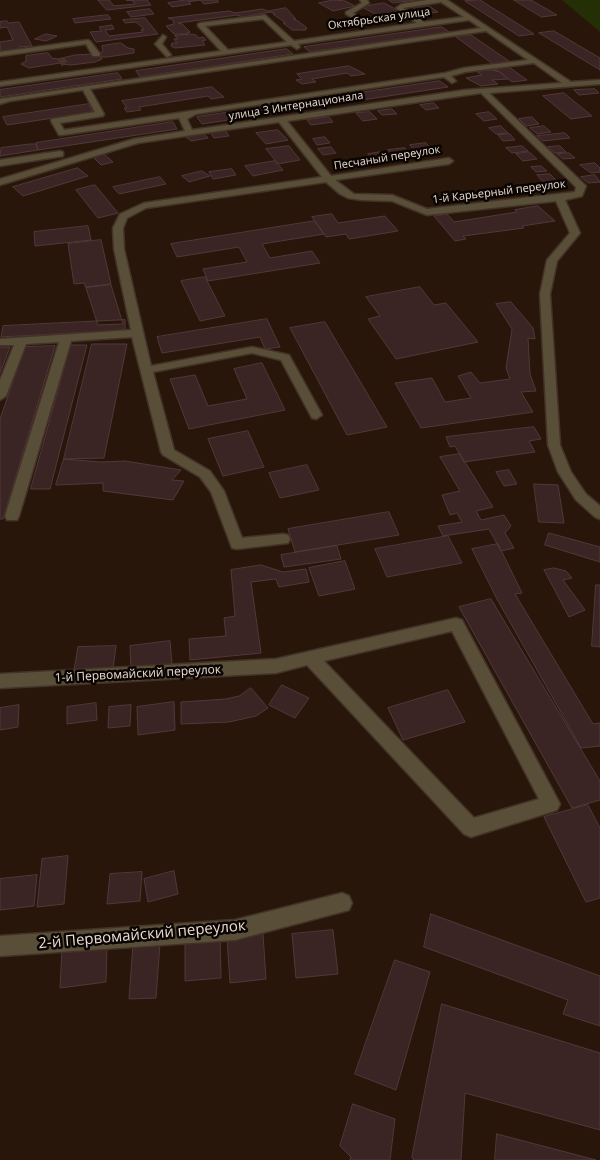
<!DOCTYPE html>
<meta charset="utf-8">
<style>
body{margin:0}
canvas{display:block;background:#28160b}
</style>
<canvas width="600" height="1160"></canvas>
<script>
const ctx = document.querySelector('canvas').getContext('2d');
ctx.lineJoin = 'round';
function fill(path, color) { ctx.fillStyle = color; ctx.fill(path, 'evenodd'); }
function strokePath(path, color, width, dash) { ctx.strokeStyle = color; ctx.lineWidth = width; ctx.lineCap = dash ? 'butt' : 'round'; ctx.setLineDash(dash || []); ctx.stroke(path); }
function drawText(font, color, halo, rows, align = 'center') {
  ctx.font = font + ' "Open Sans",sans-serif'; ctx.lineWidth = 5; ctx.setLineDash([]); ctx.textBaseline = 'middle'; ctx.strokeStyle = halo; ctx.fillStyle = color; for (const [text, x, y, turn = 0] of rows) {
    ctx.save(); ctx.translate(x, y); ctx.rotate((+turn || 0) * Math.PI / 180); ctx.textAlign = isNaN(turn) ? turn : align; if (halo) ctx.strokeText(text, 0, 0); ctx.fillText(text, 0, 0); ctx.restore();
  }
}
const green = new Path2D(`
 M562,0H600V32Z`);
const building = new Path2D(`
 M98,0H109L114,6L135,4L133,1L126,0H147L151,5L107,10Z
 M186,0H217L219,2L204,4L200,0L188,2L191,4L172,7L168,3Z
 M334,0L345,1L355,6L333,11L319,3Z
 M389,0H416L393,3Z
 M480,0L534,34L519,36L465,1Z
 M514,0H531L557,15L542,17Z
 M384,3L399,11L377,15L362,7Z
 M426,4L438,12L423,14L409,5Z
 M286,8L296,19H293L298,21L307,28L305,29L306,30H292L283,23H286L273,14H275L274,13L270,12L243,17L237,15L178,23L182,24L190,32L187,33L188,34H174L166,26L174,24L173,20L168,18L229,11L235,13L262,9L268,11Z
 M150,9L154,14L131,17L127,12Z
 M108,15L111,19L75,23L73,19Z
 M145,18L158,34L96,42L90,32L102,31L99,27L112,25L114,29L105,30L109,36L143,32L141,30L144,29L136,22L125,23L123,20Z
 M7,21L8,23L19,22L32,46L19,47L20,50L0,52V42L13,40L7,27L0,28V22Z
 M442,27L449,32L310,52L304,47Z
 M554,31L600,58V70L539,33Z
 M46,34L57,36L46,41L35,39Z
 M190,34L196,35L199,38L203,37L206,40L202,41L205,45L175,48L171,46L172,43H177L174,39H178L175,36Z
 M471,35L509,61L493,64L456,37Z
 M121,43L128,48L134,49V53L107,57H101L99,54L103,51L102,46Z
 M287,49L293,54L140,77L136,71Z
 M48,53L52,58L58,59L60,63L29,68L21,64L26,61V56Z
 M99,54L102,59L95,62L71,65L61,64L58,59L75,55Z
 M349,66L365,74L351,76L347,73L312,79L316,82L302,84L296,80L302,79L297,74Z
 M509,67L527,80L512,82L500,72L493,70Z
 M493,70L500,72L508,79L492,80L498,84L481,86L466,78L482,75L476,71Z
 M118,73L122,79L0,97V90Z
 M440,81L448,87L202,124L197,117Z
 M212,87L224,97L211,99L208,96L139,107L141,110L127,112L124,108H127L122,101Z
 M595,89L599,93L579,95L574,90Z
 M564,93L592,116L571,119L543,96Z
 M434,103L439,108L426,110L420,105Z
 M89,104L93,112L7,125L3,117Z
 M392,109L397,114L382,115L378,111Z
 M370,112L377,119L363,121L356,113Z
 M489,112L497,119L484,121L476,114Z
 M329,117L333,122L311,125L307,120Z
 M532,117L539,124L526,126L519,119Z
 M173,122L177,129L38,150L36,143Z
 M501,126L508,133L496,134L489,128Z
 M544,126L551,132L537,134L530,128Z
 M225,130L229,136L214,138L210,132Z
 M278,130L288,140L266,144L256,133Z
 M203,133L208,138L191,141L186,137Z
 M565,133L570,138L543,141L537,136Z
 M510,134L515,140L503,141L498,135Z
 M325,137L330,143L317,145L313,139Z
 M426,143L434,152L417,154L410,145Z
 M30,144H36L38,150L0,156L1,148Z
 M289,146L300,160L278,164L266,149Z
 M522,146L528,151L512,153L506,148Z
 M560,146L566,152L555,153L548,147Z
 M331,147L336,153L323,155L318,149Z
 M405,148L411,155L394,157L388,150Z
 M381,152L387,158L374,160L368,154Z
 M529,152L537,159L523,161L516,154Z
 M569,153L575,158L563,159L557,154Z
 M104,154L113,162L101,165L93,157Z
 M275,161L283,170L253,176L245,166Z
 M595,163L600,168V172L591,173L580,165Z
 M541,166L547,171L536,172L531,167Z
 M78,168L88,176L23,196L13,187Z
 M232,169L236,175L213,179L209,172Z
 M202,171L210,176L189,182L182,176Z
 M550,174L556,180L543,182L537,175Z
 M595,175L600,182L588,183L581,177Z
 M160,177L166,184L119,194L113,187Z
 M95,185L118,213L98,218L76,190Z
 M538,206L555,221L522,226L524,228L463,236L466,239L455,241L434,216L447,214L454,222L517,212L515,210Z
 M332,214L338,223L385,216L398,231L349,239L346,234L326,237L312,217Z
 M315,221L324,234L262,244L270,258L312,251L320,263L208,281L203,269L247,262L239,247L177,257L171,244Z
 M88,226L91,240L35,246L34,232Z
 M101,240L111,284L85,287V283L74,284L68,244Z
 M205,277L225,316L200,321L181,281Z
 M111,285L123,324L98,325L86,288Z
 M420,287L434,305L446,303L478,342L396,359L368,319L380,316L366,297Z
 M511,302L533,328L535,339L528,338L530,374L536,391L521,392L533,412L421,428L395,383L432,378L445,402L471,398L458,376L471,372L480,383L510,379L506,368L512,329L496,304Z
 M267,319L280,347L265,349L260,337L162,353L157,337Z
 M125,320V330L1,337L3,326Z
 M325,322L387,427L347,435L290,328Z
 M92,344H127L104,458L64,459Z
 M71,345H87L50,489H31Z
 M55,346L3,519H0V419L25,347Z
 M0,347H10L0,373Z
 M262,363L285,410L189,429L170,379L195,375L208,406L247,399L234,369Z
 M534,427L541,439L529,441L535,452L464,462L455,446L450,447L446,437Z
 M248,431L264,467L223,476L208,439Z
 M460,454L493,507L476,511L481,520L504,515L511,526L505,533L514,548L501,551L489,529L443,536L438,526L462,522L457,513L450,515L442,495L460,491L440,457Z
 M64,459L101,462L125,461L181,470L172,480L184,481L173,500L103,491V483L56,485Z
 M307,465L319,490L280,498L269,473Z
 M509,470L517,484L504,486L496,472Z
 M534,484L558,485L564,523L539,522Z
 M389,512L399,535L295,552L288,529Z
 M549,533L600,547V562L545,545Z
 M448,536L462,563L387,577L375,549Z
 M498,544L522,593L515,594L593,724L600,723V746L581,748L497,599L472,549Z
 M337,546L341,559L284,567L281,555Z
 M345,561L355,589L319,596L309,568Z
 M261,565L283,572L306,569L309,582L279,587L276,579L251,582L261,653L190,660L189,639L226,636L224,618L235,616L231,570Z
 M554,568L566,571L572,578L563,580L585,610L569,617L544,570Z
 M596,585H600V647L592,646Z
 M491,599L600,781V800L572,808L459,607Z
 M170,641L172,664L131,670L130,646Z
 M116,646L113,669L74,670L78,647Z
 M282,685L309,698L295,718L269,705Z
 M251,688L268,708L256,716L229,722L181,724V702L226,699L239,696Z
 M448,690L465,722L403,740L388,708Z
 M174,702L175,730L138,735L137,707Z
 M96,703L97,720L67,724V707Z
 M19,705L18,727L0,730V708Z
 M131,705L130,726L108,728L109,707Z
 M588,805L600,828V898L586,902L544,817Z
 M68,856L64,904L37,907L42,859Z
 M174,871L178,894L148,902L144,879Z
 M142,872L140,901L107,904L110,874Z
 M37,875L34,906L0,910V879Z
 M431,914L600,976V1026L563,1014L568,1000L424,947Z
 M333,930L338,974L296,978L292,934Z
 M263,934L266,979L230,983L227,938Z
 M220,938L221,978L185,981V942Z
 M160,943L156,998L129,999L133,945Z
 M107,944L106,982L60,988L62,949Z
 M395,960L430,972L396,1090L355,1074Z
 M442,1004L600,1053V1130L465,1093L461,1160H414L412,1158Z
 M353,1104L395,1119L390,1160H350L351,1157L340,1146Z
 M497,1134L596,1160H495Z`);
const minorTunnel = new Path2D(`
 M61,59L65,64`);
const minor = new Path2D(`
 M360,0H367L369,3L353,13L362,19L386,18L389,20L388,21L361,23L346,14V12L362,3Z
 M427,0H447L571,82L600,80V84L489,93L586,186L582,196L565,200L580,233L557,261L550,294L560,445L571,472L586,494L600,506V519L595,517L576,500L558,472L548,445L540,294L547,260L570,233L556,201L427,215L392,201L361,200L348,198L340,194L326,182L146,208L127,218L123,228L124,249L151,366L252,347L289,355L322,415L316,419L312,418L281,360L252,353L153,372L174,450L210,471L224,491L242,538L283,534L288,535L290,539L288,543L237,549L232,548L211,492L200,477L163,455L161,452L132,337L71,341L19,516L17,520H7L5,516L59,342L26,344L6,396L0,400V380L14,345H0V339L131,330L114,249L113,228L120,214L144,203L322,177L279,122L138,143L0,185V179L134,139L185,131L179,118L62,135H59L51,121L52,119L95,112L83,90L10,101L0,104V99L481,28L469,20L298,44L300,47L297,49L291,45L0,86V82L221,51L198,26V24L200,23L265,15L294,41L417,23L396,8L402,4ZM441,2L464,17L424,22L403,8ZM263,19L287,42L228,50L205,26ZM486,31L528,60L464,68L445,73L64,130L60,123L103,116L104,114L90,89ZM534,63L562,83L465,90L192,130L187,119L196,114L444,77L452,83L456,81L451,76L465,72ZM481,93L576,187L575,192L427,209L392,195L354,194L335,180L449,164L453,161L449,158L331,176L287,121Z
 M163,35L166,37L162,44L171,55L167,57L155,44Z
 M88,40L90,41L100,54L99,56H93L86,44L0,56V52Z
 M60,151L63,152V156L0,166V160Z
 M456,618L462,620L560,804L557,810L551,812L471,837L464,834L307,665L276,673L0,688V674L276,659ZM452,631L539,799L474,818L324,661Z
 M342,893L349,896L352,903L349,910L235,940L0,956V936L235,920Z`);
const farStreetnames = [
 ["Октябрьская улица",379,19,-8],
 ["улица 3 Интернационала",296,106,-9],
 ["Песчаный переулок",387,158,-9],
 ["1-й Карьерный переулок",499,192,-7]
];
const streetNames = [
 ["1-й Первомайский переулок",138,674,-3]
];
const nearStreetnames = [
 ["2-й Первомайский переулок",142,935,-5]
];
fill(green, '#242f05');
fill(building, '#3b2424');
strokePath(building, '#513839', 1);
strokePath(minorTunnel, '#453429', 7, [7, 4]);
strokePath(minor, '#433227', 3);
fill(minor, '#594f38');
drawText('11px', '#e8dbd3', '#0b0502', farStreetnames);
drawText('12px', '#e8dbd3', '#0b0502', streetNames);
drawText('15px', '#e8dbd3', '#0b0502', nearStreetnames);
</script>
